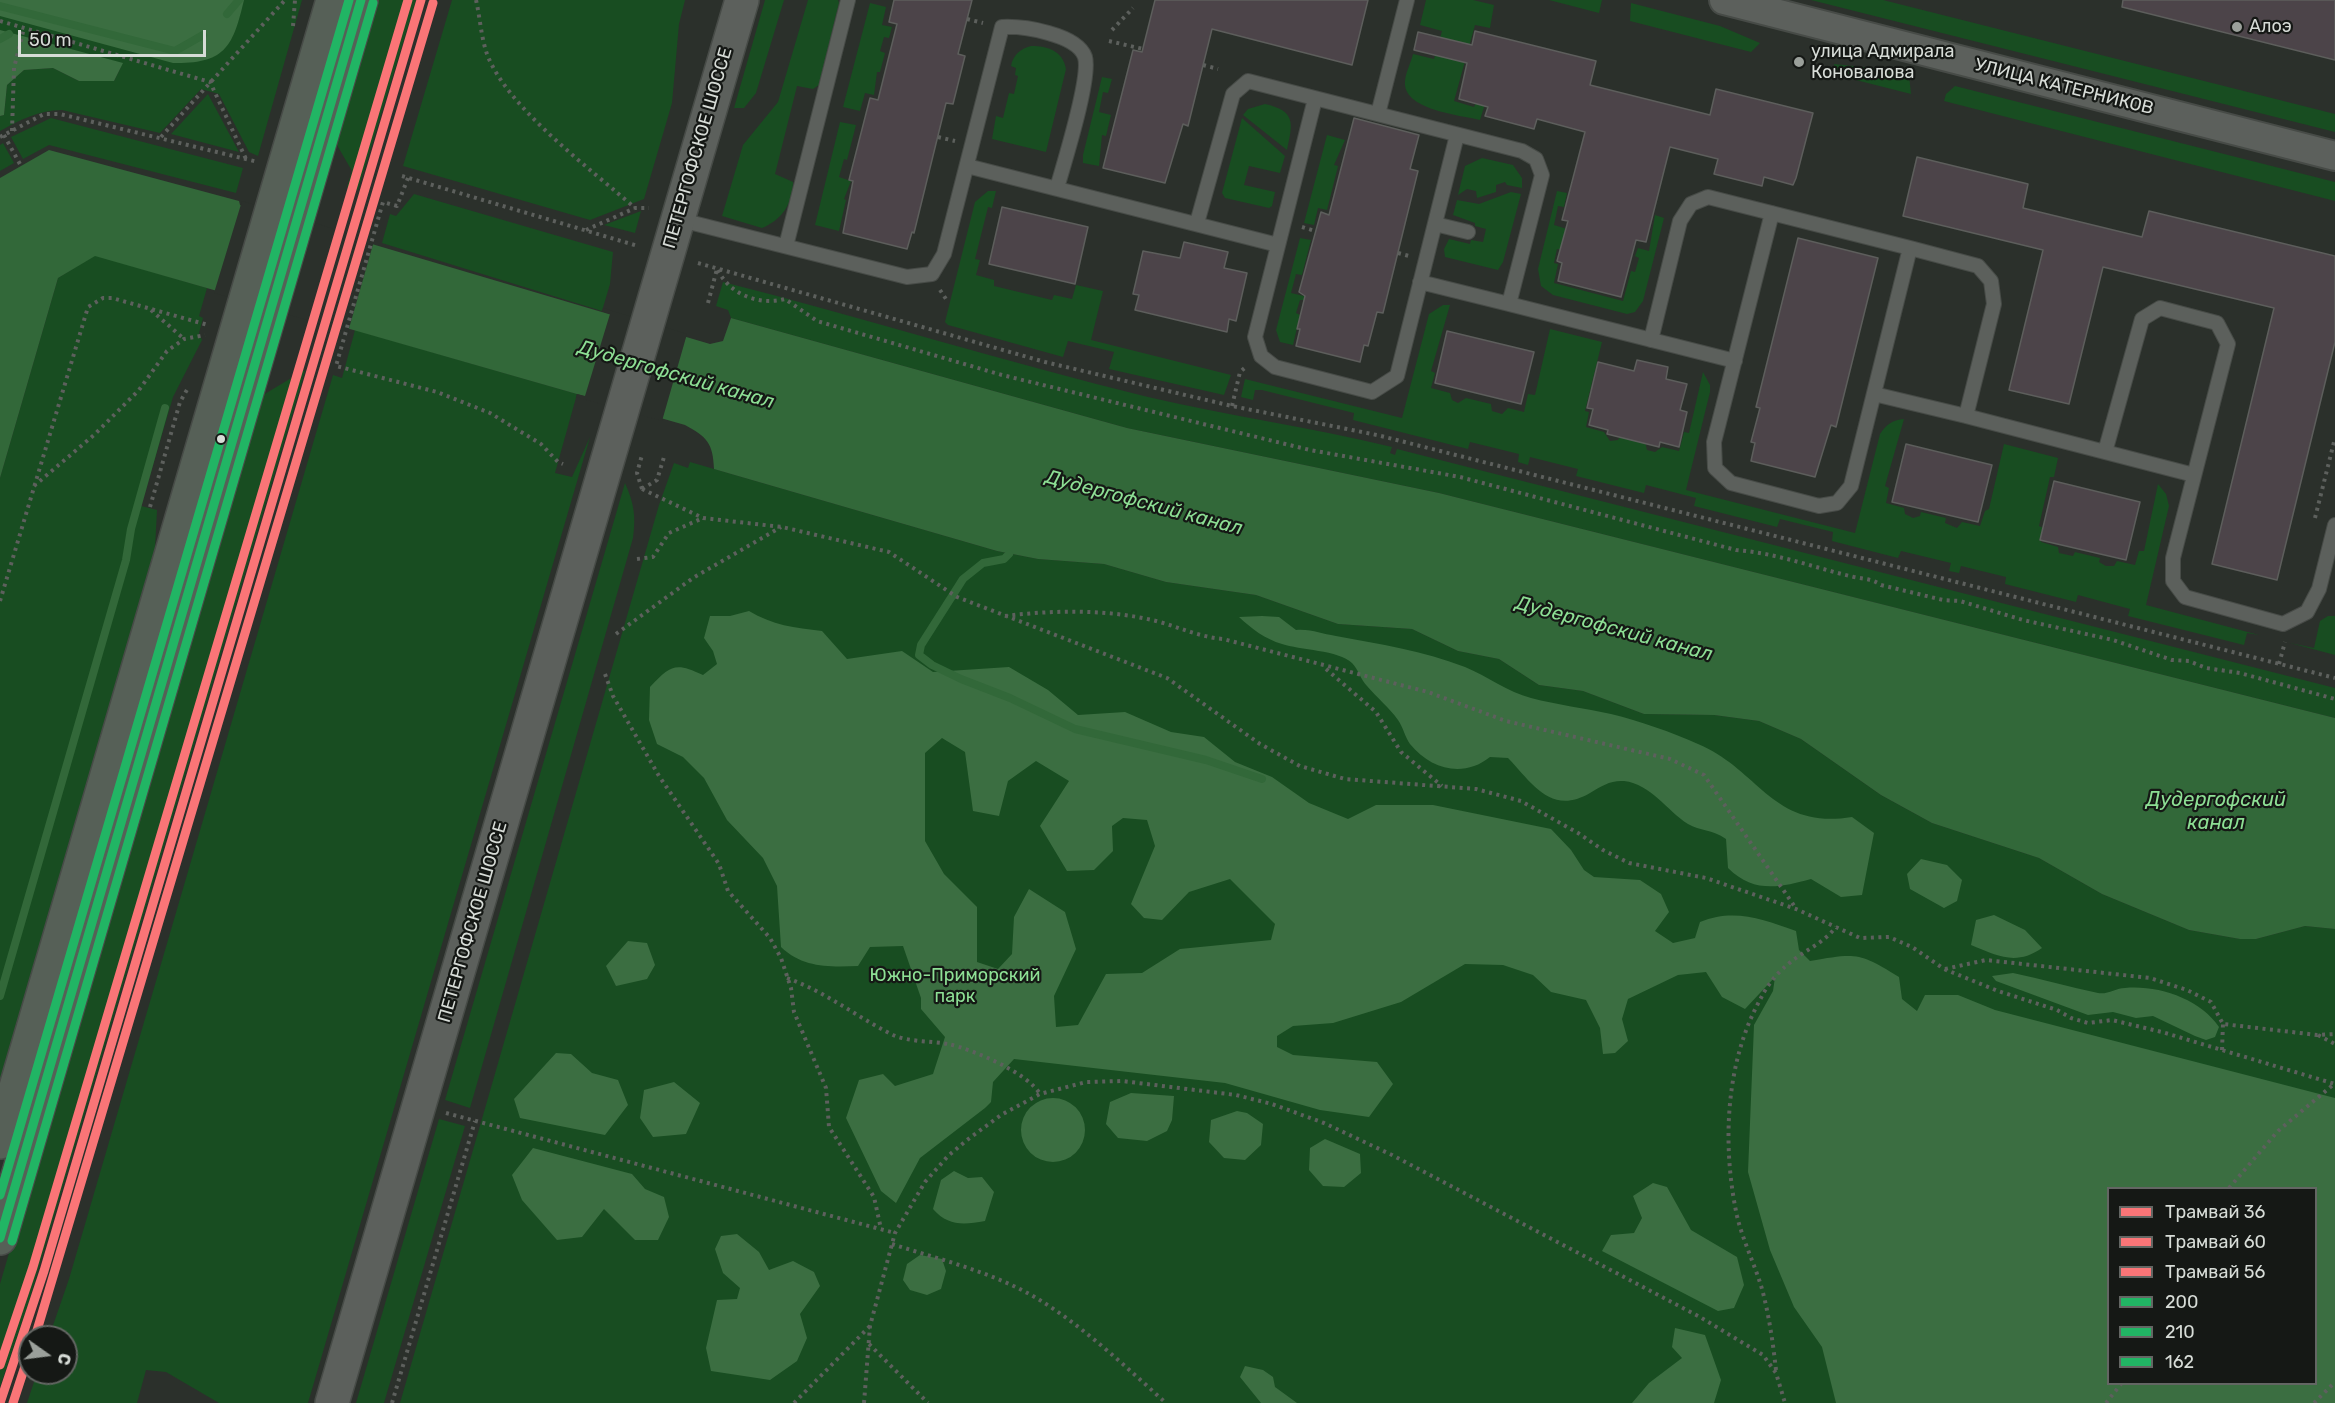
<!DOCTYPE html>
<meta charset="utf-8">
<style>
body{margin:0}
#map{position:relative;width:2335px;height:1403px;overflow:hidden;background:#2b302b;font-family:Rubik,sans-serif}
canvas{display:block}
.legend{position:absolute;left:2107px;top:1187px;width:210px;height:198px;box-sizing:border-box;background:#151815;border:2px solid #636663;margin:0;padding:8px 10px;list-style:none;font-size:18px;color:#d7dcd7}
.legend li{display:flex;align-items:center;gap:12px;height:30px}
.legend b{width:30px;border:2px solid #636663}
.north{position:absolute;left:18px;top:1325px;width:60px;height:60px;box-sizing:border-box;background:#151815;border:2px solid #636663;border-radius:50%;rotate:104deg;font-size:16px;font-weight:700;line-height:24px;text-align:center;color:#d7dcd7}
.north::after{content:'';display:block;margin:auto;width:21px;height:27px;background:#9ba09b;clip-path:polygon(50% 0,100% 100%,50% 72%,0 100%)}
.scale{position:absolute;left:18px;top:30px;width:188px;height:27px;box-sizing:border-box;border:3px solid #d7dcd7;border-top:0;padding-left:8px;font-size:18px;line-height:21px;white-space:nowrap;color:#d7dcd7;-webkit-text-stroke:4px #151815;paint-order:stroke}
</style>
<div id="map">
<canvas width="2335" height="1403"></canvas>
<ul class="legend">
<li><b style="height:8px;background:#fa7577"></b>Трамвай 36</li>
<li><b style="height:8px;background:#fa7577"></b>Трамвай 60</li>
<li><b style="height:8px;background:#fa7577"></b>Трамвай 56</li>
<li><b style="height:8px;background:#21b564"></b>200</li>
<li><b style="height:8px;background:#21b564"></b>210</li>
<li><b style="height:8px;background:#21b564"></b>162</li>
</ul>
<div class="north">С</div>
<div class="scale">50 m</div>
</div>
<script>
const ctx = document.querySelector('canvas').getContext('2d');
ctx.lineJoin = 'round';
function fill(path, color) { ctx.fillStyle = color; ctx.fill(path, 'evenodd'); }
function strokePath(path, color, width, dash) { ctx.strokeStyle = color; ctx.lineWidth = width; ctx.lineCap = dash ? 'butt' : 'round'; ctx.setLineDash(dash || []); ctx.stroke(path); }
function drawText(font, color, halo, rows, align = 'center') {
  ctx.font = font + ' Rubik,sans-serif'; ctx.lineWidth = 4.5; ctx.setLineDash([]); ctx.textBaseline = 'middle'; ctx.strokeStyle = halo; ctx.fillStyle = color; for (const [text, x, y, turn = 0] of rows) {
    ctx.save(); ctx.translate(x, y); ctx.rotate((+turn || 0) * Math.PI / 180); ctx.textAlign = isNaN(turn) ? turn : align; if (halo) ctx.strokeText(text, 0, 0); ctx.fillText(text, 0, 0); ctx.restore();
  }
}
const green = new Path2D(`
 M0,0H302L258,156L249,152L219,94L201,89L160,133L62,110C39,110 20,120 0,131V116L4,115L7,85L24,70L53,68L79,81H114L121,67L69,52L0,77Z
 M375,0H416L358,190L347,187L352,171L334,140Z
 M452,0H685L679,24L672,103L644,199L590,220L403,166Z
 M765,0H784L756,93L744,108H734Z
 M808,0H838L839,3L819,85L813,89L797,86L775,174L793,182C793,203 782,220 762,228L722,216L743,145L778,102Z
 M1426,0H1473L1494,5L1490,28L1475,25L1454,101L1474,107L1476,102L1485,104L1480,120C1460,115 1402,110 1405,81C1406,71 1411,63 1413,54L1434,59L1442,31L1420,25Z
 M1549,0H1602L1599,13Z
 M1811,0H1883L2335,114V132Z
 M870,3L886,7L882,25L892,27L889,38L884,37L880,51L885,53L880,72H877L874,95L865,93L860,111L843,107Z
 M1631,3L1720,26L1760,43L1751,52L1630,21Z
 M1031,46C1048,46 1063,51 1066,69L1046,152L992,139L996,116L1003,118L1009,93L1014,94L1018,76L1015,75L1016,68L1011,66C1013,55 1020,49 1031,46Z
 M1834,64L1891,70L1909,75L1911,94L1840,76L1835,70Z
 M1102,77L1112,79L1108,93L1103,92L1099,112L1111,115L1106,136L1102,135L1099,166L1083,163V155Z
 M1955,86L2335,182V201L1944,101L1946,94Z
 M208,94L239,152L171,134Z
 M1265,104C1296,111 1293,123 1287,150L1243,115L1248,109Z
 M51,118L243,168L236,193L49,145L23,159L11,137Z
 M1242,118L1285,156L1280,173L1249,166L1244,185L1275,192L1272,206L1269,208L1225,198L1222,193Z
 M840,122L856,125L847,160L844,159L839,177L851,181L844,199L846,200L839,231L815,225Z
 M1327,135L1345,140L1334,165L1338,166L1327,210L1318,208L1314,225L1304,223Z
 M3,143L14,163L0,171V145Z
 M1482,158L1513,165L1522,178V188L1507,185L1505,182L1496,185V192L1477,198L1476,191L1467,189L1458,195L1465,166Z
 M988,191H996L992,208L988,207L975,259L980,260L976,275L994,280V286L1052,300L1054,295L1072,299L1076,285L1103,291L1091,340L1231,375L1224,395L1109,369L1114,352L1068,341L1063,357L948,325L945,322L975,202Z
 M1557,191L1567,193L1564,207L1558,206L1554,225L1567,229L1562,250L1557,249L1554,263L1558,264L1554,283L1623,301L1631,271L1635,272L1639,258L1635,256L1638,248L1649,251L1655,215L1664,218L1643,301L1635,312L1627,314L1553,295L1541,286L1538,269Z
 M1511,192L1521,194L1503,262L1498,270L1445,257L1444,249L1449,239L1470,244L1471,240L1483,242L1486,229L1475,226V223L1453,215L1457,200L1479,204Z
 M414,194L613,252L610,284L602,311L382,243L390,214L396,216Z
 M641,211L635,233L604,225Z
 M1300,238L1311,240L1302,275L1296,274L1291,293L1304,296V300H1300L1296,313L1300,315L1293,345L1280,342L1276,330Z
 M95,255L207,288L199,316L203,318L199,333L202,340L173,397L141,506L157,510L154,568L0,1095V478L58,278Z
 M723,282C865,318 1005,362 1148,397C1229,416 1311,427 1392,447L1390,453L1395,455L1397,449L2335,688V718L1439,493L1127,428L731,318L728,310L716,306Z
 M1443,305H1450L1431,371L1435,373L1431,388L1450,393L1452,400L1458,403L1466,398L1491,404L1492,411L1502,414L1508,408L1524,412L1528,394L1535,395L1550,329L1602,342L1585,411L1589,412L1586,427L1604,432L1610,441L1618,440L1620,436L1645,442L1647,450L1655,452L1662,447L1679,451L1684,432L1689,433L1703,372L1710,385V392L1686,490L1855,533L1880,434C1886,425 1892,420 1904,419L1885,486L1889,488L1886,503L1904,508L1905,514L1913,518L1920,516L1921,512L1946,518L1945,523L1957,528L1962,522L1980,526L1985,511L1989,509L2004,444L2058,458L2054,477H2050L2039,526L2044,528L2041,542L2058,547L2059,553L2073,556L2075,552L2100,558L2099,562L2106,566H2114L2117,561L2135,565L2139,551H2144L2158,484L2166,494L2169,506L2146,605L2259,635L2247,633L2244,645L2128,616L2130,609L2078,595L2076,602L2005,584L2006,577L1961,566L1959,573L1949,571L1951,563L1901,551L1898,558L1832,541L1833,532L1780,519L1777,527L1694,506L1696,498L1646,485L1644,493L1576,476L1578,469L1530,457L1528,465L1518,462L1519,454L1470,442L1468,449L1353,420L1354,413L1262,390H1255L1253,400L1241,397L1245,379L1402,418L1429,314Z
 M355,330L577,394L555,473L572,477L590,437L308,1403H219L166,1372L146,1370L137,1403H27L37,1373H66V1337H49L69,1279L333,375L342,378Z
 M295,369L305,371L29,1301L0,1387V1284L258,398L293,377Z
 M690,462L997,551L1038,559L1104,564L1166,582L1256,595L1338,624L1412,629L1458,651L1499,659L1539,685L1583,691L1644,714L1714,715L1759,721L1801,739L1881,795L1932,823L2039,858L2102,894L2189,930L2240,939H2256L2305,926L2335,929V1403H400L659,505L674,463L688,468ZM2108,1188H2316V1384H2108Z
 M625,483C634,503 636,516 633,538L470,1108L445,1100Z
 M2328,616H2335V655L2290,643L2314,648L2320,621Z
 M439,1119L465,1126L384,1403H356Z`);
const forest = new Path2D(`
 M0,0H244C233,46 226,64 173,63L0,16Z
 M0,30L123,63L114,81H79L53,68L24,70L7,85L4,115L0,116Z
 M749,611C772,625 795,628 822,631L847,659L902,651L933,672L1009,667L1048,690L1078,715L1125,712L1171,732L1204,737L1235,762L1272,777L1309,803L1348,819L1376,805H1433L1551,829L1571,850L1584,870L1594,877L1640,880L1661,894L1669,912L1655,931L1673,943L1695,938L1700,922C1734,908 1762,919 1796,931L1799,950L1810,961C1856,953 1859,952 1899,977L1902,999L1917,1011L1925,995H1958L1995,1010L2335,1098V1403H1836L1822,1347L1794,1307L1770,1250L1748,1172L1754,1025L1773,991L1775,977L1745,1009L1722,997L1706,972L1678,975L1628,999L1622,1019L1628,1041L1615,1053L1603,1054L1600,1028L1586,1000L1551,992L1533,975L1503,965L1465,964L1401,1002L1333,1023L1293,1026L1277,1036V1047L1293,1055L1377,1062L1393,1084L1369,1117L1320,1110L1225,1083L1014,1059L993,1082L991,1102L985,1108L920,1158L896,1203L881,1191L846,1118L859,1080L883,1074L895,1086L933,1074L945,1037L921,1009V998L903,946L870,947L858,966C829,967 803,968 781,947L777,886L763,858L727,820L704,778L683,757L657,744L649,720L650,687C671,665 675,662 703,675L717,664L713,651L704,638L710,616H730ZM942,738L965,752L973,811L999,816L1008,781L1036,761L1069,781L1040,826L1067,871L1094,870L1113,851L1112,826L1123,818L1147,820L1155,846L1131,904L1144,918L1162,920L1189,892L1230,879L1275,924L1271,940L1180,949L1142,973L1106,974L1078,1025L1056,1027L1054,996L1076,949L1065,912L1029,889L1014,917L1012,954L998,969L977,962V907L944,874L925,841V753ZM2108,1188H2316V1384H2108Z
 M1262,616L1279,617L1296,630C1313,629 1321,634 1336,636C1379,644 1424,651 1465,667C1487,676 1508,692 1531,698C1557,705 1585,708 1611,714C1640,721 1671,732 1698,744C1760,770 1772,830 1852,817L1874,833L1862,895L1841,897L1811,879C1779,888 1753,893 1728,868L1726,839C1712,829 1700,831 1688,824C1667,811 1651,784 1624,781C1611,780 1601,786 1590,793C1551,816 1532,783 1508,758L1490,757C1464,778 1431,770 1410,744C1405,737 1403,727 1398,720C1389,707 1377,698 1367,686C1361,680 1358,669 1352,663C1339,650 1299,650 1282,644C1265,639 1252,629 1239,617Z
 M1921,859L1947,865L1962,880L1957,901L1944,908L1910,889L1907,874Z
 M1994,915L2025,930L2042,948C2016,966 1998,956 1971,945L1976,920Z
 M628,941L647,943L655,965L647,979L616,986L606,966Z
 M2013,973C2041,979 2070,987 2098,993C2107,995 2116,988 2125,988C2159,985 2200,999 2219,1027L2215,1037L2206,1040L2195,1036L2153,1016L2136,1018L2113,1012L2088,1015L1996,981L1992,976Z
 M556,1053L571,1054L592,1073L618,1080L628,1105L605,1135L520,1118L514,1099Z
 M674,1082L700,1103L686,1134L653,1137L640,1118L644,1090Z
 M1131,1093L1174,1096L1172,1120L1167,1131L1147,1141L1118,1138L1106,1124L1110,1102Z
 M1021 1130a32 32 0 1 1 64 0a32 32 0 1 1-64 0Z
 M1237,1111L1247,1113L1263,1124L1261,1145L1245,1160L1224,1158L1209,1142L1211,1120Z
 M1325,1139L1360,1154L1361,1173L1344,1187L1323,1186L1309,1170L1310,1148Z
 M533,1148L632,1174L645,1189L664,1197L669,1217L658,1240H635L604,1209L582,1237L557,1240L522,1200L512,1175Z
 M954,1171L968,1178L982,1177L994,1192L985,1221C963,1225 948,1226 933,1209L941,1180Z
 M1653,1183L1667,1187L1691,1230L1737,1257L1744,1285L1734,1308L1718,1311L1602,1251L1611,1235L1634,1233L1642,1218L1633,1196Z
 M737,1234L759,1252L769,1270L793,1261L814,1272L820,1286L800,1314L807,1338L797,1361L770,1380L711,1371L706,1348L717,1300L737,1299L740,1288L723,1273L715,1249L721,1236Z
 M920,1255L942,1259L946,1271L941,1289L927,1295L910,1290L903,1280L907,1264Z
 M1675,1328L1705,1335L1721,1380L1714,1403H1632L1649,1383L1682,1358L1672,1347Z
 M1245,1366L1263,1370L1273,1377L1275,1387L1297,1403H1261L1240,1377Z`);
const water = new Path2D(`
 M49,150L239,201L240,205L710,344L723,341L731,318L1127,428L1439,493L2335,718V929L2305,926L2256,939H2240L2189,930L2102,894L2039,858L1932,823L1881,795L1801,739L1759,721L1714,715L1644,714L1583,691L1539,685L1499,659L1458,651L1412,629L1338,624L1256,595L1166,582L1104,564L1038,559L997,551L714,469C713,443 707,437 685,425L95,256L58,278L0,478V178Z`);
const pier = new Path2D(`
 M242,201L374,241L348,332L214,293Z
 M603,308L687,334L662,421L576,397L577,394L585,396L610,314L602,311Z`);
const stream = new Path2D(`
 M0,6L175,51L203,35
 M227,14L239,0
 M0,39L9,34
 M1009,554L1004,559L983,563L963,579L921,645L919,655L932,665L961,679L1010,698L1075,729L1206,760L1262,779
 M0,996L126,560L131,529L165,408`);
const building = new Path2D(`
 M894,0H972L958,54L965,56L953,104L946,103L914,233L912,232L907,249L843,233L853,181L849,180L870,98L878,100L897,24L889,22Z
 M1155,0H1368L1352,65L1212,29L1188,126L1183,124L1165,183L1103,168L1133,50L1142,52Z
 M2123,0H2335V60L2122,7Z
 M1475,31L1596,61L1590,85L1710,115L1716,89L1813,113L1796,178L1793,185L1764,177L1762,186L1714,174L1718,159L1670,147L1646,242L1636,240L1621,297L1558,281L1562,263L1557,261L1568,221L1562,220L1585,132L1537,119L1534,129L1485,116L1488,107L1459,99L1467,63L1414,50L1418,32L1472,45Z
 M1354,118L1419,135L1410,169L1418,171L1383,313L1377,312L1368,346L1364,345L1360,362L1296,346L1300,329H1297L1305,296L1299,292L1321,212L1329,215Z
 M1917,157L2028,184L2023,208L2142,237L2149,211L2335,256V342L2277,580L2212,564L2274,308L2103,267L2069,404L2009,390L2043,250L1903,216Z
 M1002,207L1088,227L1075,284L989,264Z
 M1798,238L1878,258L1836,427L1831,425L1815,477L1751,461L1755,443L1751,442L1760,408L1756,407Z
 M1184,242L1228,252L1224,268L1247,273L1236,321L1229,319L1227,332L1135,310L1139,295L1133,294L1143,251L1180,258Z
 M1447,331L1534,352L1521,404L1435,383Z
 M1637,360L1668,367L1666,379L1687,384L1680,410L1687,412L1679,447L1660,442L1659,447L1607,434L1608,430L1589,425L1593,409L1587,408L1598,362L1634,371Z
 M1906,444L1992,465L1978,522L1892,502Z
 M2054,481L2140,502L2126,560L2040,540Z`);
const path = new Path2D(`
 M476,0C480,17 481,37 487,54C507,108 591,169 635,208
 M967,19L983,23
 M0,21L210,82L246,159
 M293,26L295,0
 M1112,30L1133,8
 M1109,41L1143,49
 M1203,65L1218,69
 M12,131L14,68L24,28
 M4,135L21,166
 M0,137L44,114H60L258,162
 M161,137L285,0
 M938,137L955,141
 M402,176L638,246
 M408,178L397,206L383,202L336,366L437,392L490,413L541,444L558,462L563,464
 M1302,227L1315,231
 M586,230L635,208H649
 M1398,253L1409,256
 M698,263L1045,362L1232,406L1377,435L2335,678
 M718,270C729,294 759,306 785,299L817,321L1002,375L1310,450L1460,477L1736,550C1777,553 1815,568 1854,577C1865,579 1872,579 1881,585L1943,600L1960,601L2023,620L2113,640L2172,660L2189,661L2206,668L2240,673L2335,699
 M940,290L946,299
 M708,303L717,269
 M151,310L184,339
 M1232,406L1240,372L1247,366
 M34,486L94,435L139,390L167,351L184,339L205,335
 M642,489L703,518L782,527L889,552L957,597L1167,678L1260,744L1300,766L1345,779L1476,789L1521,801L1578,833L1603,850L1629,863L1706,878L1796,909L1860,938L1889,937L1912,947L1944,969L1998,991L2057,1010L2071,1018L2088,1023L2112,1020L2162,1032L2335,1084
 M642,489L637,473L642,455
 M642,489L657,480L664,457
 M150,507L180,402L188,388
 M2315,518L2335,438
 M637,559L653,557L669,533L703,518
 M0,601L88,307L103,298H112L208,325
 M1005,616C1054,610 1108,609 1156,621C1179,627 1199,637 1223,639L1428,692L1506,721L1670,759L1704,775L1795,907
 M616,634L693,578L781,527
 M2279,664L2285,642
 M1326,669L1376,712L1401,752L1442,786
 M605,674L613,696L659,776L719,864L728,891L770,938L781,958L791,988L794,1012L826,1088L829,1127L874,1197L881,1229
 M1945,969L1986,960L2150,978L2187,990L2211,1002L2223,1024L2317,1035L2335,1034
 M787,978C828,993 855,1016 893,1035C909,1042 931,1041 948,1044C972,1049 1028,1073 1040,1094
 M2318,1035L2335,1044
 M2222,1050L2223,1024
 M446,1113L895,1233
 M2229,1188L2278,1131L2334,1084
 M892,1244C941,1260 993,1272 1038,1299C1084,1327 1126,1367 1166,1403
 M869,1344L928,1403
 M1776,1370C1773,1343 1769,1315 1762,1289C1755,1265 1743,1241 1737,1216C1722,1146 1725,1062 1761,998C1766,987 1777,973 1786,966C1802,951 1822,945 1836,927
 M392,1403L475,1121
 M794,1403L870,1326
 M864,1403L870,1326L895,1233L925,1182L948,1156L967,1140L1001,1115L1040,1094L1086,1082L1122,1081L1236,1095L1272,1104L1324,1123L1392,1155L1700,1317L1763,1355L1776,1373L1785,1403
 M2106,1403L2121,1384
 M2314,1403L2335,1382`);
const service = new Path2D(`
 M1315,99L1255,337L1261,356L1275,367L1372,392L1397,376L1457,135
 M1378,114L1407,0
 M967,166L1278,245
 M1772,213L1714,442L1715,468L1731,483L1819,506L1837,503L1851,486L1910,248L1978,266L1991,281L1994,304L1966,416L2105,452L2142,319L2160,308L2217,323L2228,344L2173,558V581L2185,597L2283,624L2307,612L2319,589L2335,525
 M677,219L907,277L932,274L944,254L1002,27C1023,26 1077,34 1085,57C1091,78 1064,163 1057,188
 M1197,223L1233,94L1248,81L1522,151L1536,159L1542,175L1509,304L1735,361
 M1435,224L1468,232
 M786,246L848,0
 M1420,282L1509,304
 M1651,340L1680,221L1691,204L1708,197L1910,248
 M1874,394L1966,416
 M2105,452L2194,475`);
const minor = new Path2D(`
 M1724,0L2335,156`);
const tertiary = new Path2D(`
 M332,1403L742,0`);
const primary = new Path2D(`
 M0,1142L333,0
 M0,1238L361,0`);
const bus1 = new Path2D(`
 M0,1238L361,0`);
const bus2 = new Path2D(`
 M12,1241L373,3`);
const bus3 = new Path2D(`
 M0,1195L349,0`);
const tram1 = new Path2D(`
 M0,1403L44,1271L421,0`);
const tram2 = new Path2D(`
 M35,1337L433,3
 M13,1403L30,1351`);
const tram3 = new Path2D(`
 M0,1365L33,1267L408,0`);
const markers = [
 [2237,27,6,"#9ba09b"],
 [1799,62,6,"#9ba09b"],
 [221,439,5,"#d7dcd7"]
];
const poiNames = [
 ["Алоэ",2249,27],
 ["улица Адмирала",1811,52],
 ["Коновалова",1811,73]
];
const streetNames = [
 ["УЛИЦА КАТЕРНИКОВ",2064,87,14],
 ["ПЕТЕРГОФСКОЕ ШОССЕ",698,148,-74],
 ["ПЕТЕРГОФСКОЕ ШОССЕ",473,922,-74]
];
const parkNames = [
 ["Южно-Приморский",955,976],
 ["парк",955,997]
];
const waterNames = [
 ["Дудергофский канал",676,375,16],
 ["Дудергофский канал",1144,503,15],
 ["Дудергофский канал",1614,629,15],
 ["Дудергофский",2216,800],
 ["канал",2216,823]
];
fill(green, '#184d21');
fill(forest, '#3b6e41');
fill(water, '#326839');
fill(pier, '#2b302b');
strokePath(stream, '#326839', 8);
fill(building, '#4c4449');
strokePath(building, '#5d5e5c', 1.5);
strokePath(service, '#474b47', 16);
strokePath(minor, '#474b47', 32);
strokePath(tertiary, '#474b47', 36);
strokePath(primary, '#474b47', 36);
strokePath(path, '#5d605d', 4, [3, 4.5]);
strokePath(service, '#5c605c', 14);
strokePath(minor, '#5c605c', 28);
strokePath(tertiary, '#5c605c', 33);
strokePath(primary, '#566057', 33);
strokePath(bus1, '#21b564', 9);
strokePath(bus2, '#21b564', 9);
strokePath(bus3, '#21b564', 9);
strokePath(tram1, '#fa7577', 9);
strokePath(tram2, '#fa7577', 9);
strokePath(tram3, '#fa7577', 9);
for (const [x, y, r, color] of markers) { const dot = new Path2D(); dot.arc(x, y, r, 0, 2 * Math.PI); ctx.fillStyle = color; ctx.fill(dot); strokePath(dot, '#151815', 2); }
drawText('18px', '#d7dcd7', '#151815', poiNames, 'left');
drawText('18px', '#d7dcd7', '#151815', streetNames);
drawText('18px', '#8ee095', '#151815', parkNames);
drawText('italic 20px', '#8ddf94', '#151815', waterNames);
</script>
